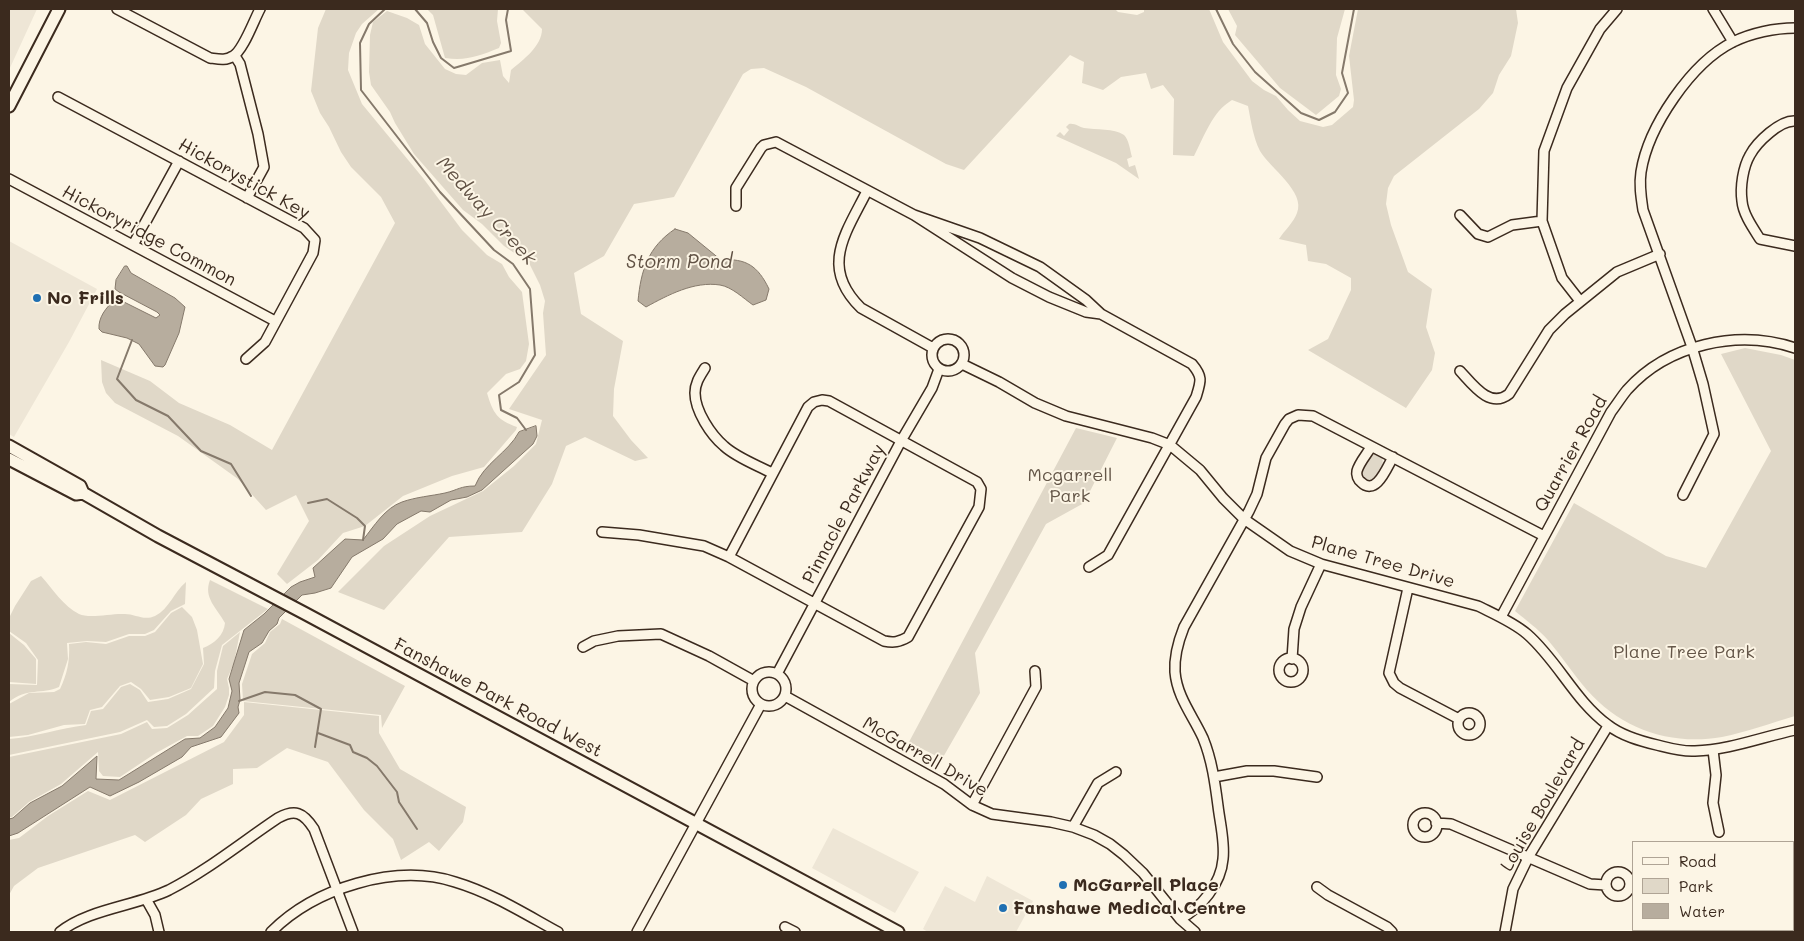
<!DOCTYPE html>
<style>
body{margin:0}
#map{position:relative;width:1804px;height:941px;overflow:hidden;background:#fcf5e5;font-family:Mali,sans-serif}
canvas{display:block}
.frame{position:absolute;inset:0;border:10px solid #3b2a1e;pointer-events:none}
.legend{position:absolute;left:1632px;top:841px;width:162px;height:90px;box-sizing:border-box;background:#fcf5e5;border:1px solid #afa495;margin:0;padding:6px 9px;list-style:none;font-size:15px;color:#3b2a1e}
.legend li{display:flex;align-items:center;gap:10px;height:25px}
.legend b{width:25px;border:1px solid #afa495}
</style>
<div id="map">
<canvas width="1804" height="941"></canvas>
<div class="frame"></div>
<ul class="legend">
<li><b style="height:6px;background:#fcf5e5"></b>Road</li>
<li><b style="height:14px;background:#e0d8c8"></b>Park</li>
<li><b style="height:14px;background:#b7ad9e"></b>Water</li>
</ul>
</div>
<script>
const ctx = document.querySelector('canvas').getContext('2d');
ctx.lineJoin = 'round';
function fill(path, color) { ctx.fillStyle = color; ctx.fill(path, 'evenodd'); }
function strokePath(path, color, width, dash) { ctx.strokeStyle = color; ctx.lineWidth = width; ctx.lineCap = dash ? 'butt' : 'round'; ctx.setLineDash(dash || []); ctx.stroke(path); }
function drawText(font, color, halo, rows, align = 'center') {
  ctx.font = font + ' Mali,sans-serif'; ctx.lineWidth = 4; ctx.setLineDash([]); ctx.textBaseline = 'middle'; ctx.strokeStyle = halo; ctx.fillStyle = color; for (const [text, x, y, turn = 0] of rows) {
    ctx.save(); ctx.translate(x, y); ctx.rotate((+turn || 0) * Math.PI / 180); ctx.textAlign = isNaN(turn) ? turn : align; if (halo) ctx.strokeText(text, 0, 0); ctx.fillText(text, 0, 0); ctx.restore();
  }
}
const built = new Path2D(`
 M9,9H37L9,70Z
 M9,241L97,289L69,342L14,437L9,434Z
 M833,828L919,872L895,913L812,868Z
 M987,876L1033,901L1016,932H928L923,929L945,886L975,902Z`);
const green = new Path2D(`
 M326,9H379L362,24L356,33L349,53L348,70L362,104L423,178L462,230L487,255L502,264L509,277L522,292L529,344L526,361L520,369L506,374L487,393C493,413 497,420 517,427L516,430L484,467L452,476L403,496L365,526L343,533L318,560L287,584L277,574L309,521L296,495L266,510L238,479L220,466L178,436L115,403L106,393L102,382L101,360L150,381L179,403L230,425L272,450L395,223L381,197L351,167L341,152L329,127L320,113L311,91L318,28Z
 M427,9H498L497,21L501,43L499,48C479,56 467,61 445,58L433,15Z
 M522,9H1115L1118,12L1137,15L1144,12V9H1209L1223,42L1252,81L1264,90L1276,96L1288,110L1300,121L1323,127L1332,125L1353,107L1354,100L1349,56L1358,9H1516L1518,23L1511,56L1499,75L1493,93L1479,109L1394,176L1388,188L1386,204L1391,225L1408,272L1432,289L1426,327L1435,353L1432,370L1406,408L1308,350L1328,339L1351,290V278L1326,264L1308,261L1306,245L1279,239C1284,231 1294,222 1297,213C1306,192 1270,168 1260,151C1253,137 1251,121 1248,106L1232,100C1212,112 1205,135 1194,156L1173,155L1174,99L1163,85L1151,89L1146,73L1121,77L1103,90L1082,83L1084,62L1070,55L964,170L946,164L806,87L764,68L751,69L743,74L674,197L634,204L604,256L574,273L581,314L623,341L614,389L613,416L631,440L648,458L635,461L585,437L566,446L552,484L522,532L449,537L384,610L338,592L384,546L430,516L483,491L514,466L536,444L542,420L509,409L546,355L543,313L545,301L540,285L529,263L504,246L482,224L463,210L414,154L395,123L390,112L371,85L369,72L370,35L373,22L387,11L407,18L419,25L425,44L445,69L456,74L466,75L482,63L500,60L503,76L509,83L511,70C523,60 542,46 542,29Z
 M1228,9H1345L1337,38L1336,75L1341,89L1339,96L1316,115L1280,88L1235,35L1237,26Z
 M1069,124C1075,123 1079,127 1084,128C1096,130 1114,128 1124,135C1129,140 1130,150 1132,157L1127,159L1129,167L1135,165L1139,179L1116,163L1056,136L1060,132L1064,136L1069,130L1066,127Z
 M1745,348L1781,355L1795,360V716C1771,723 1747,732 1722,737C1671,746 1621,729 1587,690C1573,674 1561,655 1547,639C1538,629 1526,620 1515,611L1574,503L1666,556L1706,568L1771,451L1721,354Z
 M1076,428L1117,438L1084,503L1046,524L975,653L980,693L942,759L909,742Z
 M1376,453L1382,457C1385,466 1377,478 1370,483L1362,479C1361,469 1367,457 1376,453Z
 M41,576C52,588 64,607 79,614C90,619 112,613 125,614C135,614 144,621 155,616C169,609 174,592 186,582L185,604L171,611L154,630L145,634H129L106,642L87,641L67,643L68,659L59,687C42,695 27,687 9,702V684L37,685L38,660L26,643L9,631V618L15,606L31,581Z
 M210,580L268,609L222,645L215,671L214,688L186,714L167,726L154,727L147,720L120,732L9,755V739C35,737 60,728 86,725L91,711L103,709L121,687L130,684L140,690L148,702L168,699L191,689L204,664L203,648C214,644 224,635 225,623C217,608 203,598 210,580Z
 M182,607L192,617L197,630L203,664L191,688L169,697L150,700L141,689L131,682L120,686L102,707L90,710L85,724L64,725L28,735L9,737V704L29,693L54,692L60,689C67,674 70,661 69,644L86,642L106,644L129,636H145L155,632L171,613Z
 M282,619L405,686L382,728L381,715L243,701L242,684L252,654L265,643L270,632L280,624Z
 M240,632L234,663L227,679L229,688V695L225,707L213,726L198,736H187L156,753L120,777L103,776L99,771L98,752L61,784L29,802L12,817H9V757L121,734L147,722L152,729L167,728L188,715L217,689V671L223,646Z
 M9,633L24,645L36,659V684L9,682Z
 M244,702L379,716V733L400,769L466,807L463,822L439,851L429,842L401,860L393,839L364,810L328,762L287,748L257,768L233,769V784L201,799L186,815L145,842L135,835L38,868L14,886L9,895V840L19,838L48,816L88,791L110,800L224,742L244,715Z`);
const water = new Path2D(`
 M675,229L688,233L721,260C746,258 758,266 769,289L766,300L753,305C743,298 732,287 720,285C694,281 668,295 646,307L638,301C641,270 648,247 675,229Z
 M125,266H127L131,273L175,298L185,307L179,333L165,365L163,367L155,366L139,344L127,338L102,332L99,329C98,318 106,307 115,300L122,301L156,318L160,315L157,312L119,292L115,289L116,280Z
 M536,426L537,436L533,444L482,490L467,497L451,500L430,512L421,511L397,524L383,539L352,557L331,588L315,593L302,595L279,618L277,624L269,631L262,643L249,652L239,683L240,700L238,707L239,713L221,737L191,747L182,757L139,782L110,796L90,787L18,833L9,836V819L13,818L30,803L62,786L97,756L96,779L119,780L185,739L200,738L215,727L228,708L232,691L229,679L244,630L264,614L291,587L300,582L315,577L313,568L345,539L363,540C374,526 385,508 402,502C416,497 431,496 445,493C458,490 460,486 475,486C484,463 508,453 519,432Z`);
const stream = new Path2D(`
 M385,9L369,24L360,43L361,90L440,192L494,250L513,264L530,289L535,355L519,382L499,395L501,410L517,418L526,430
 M415,9L427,23L433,42L441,58L454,68L511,51L506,20L508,9
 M1216,9L1233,44L1255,72L1301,113L1319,120L1335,112L1348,93L1342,73L1354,9
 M132,340L117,379L136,400L168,416L201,451L231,464L251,496
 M308,503L327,499L357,518L365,526L363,540
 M239,701L265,692L295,695L321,709L315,747
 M318,733L350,745L353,752L367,758L377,766L397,792L399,802L417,829`);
const minor = new Path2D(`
 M117,9L210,58C218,59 226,61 233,56C243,51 254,20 260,9
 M1713,9L1733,42
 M235,56L240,64L258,134L264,167L247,198
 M58,97L304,228L315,240L313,253L265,342L246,359
 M1795,121C1780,120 1757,142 1750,155C1743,167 1740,187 1742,201C1743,214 1753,228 1760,239L1795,246
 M9,179L275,321
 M867,191C846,233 819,267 861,308L933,348
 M736,206V188L761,148L764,145L776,142L914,215L1012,278L1049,297L1086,312L1101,314
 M914,215L980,238L1040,267L1086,300L1101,314L1192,364C1203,377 1201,381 1196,397L1108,555L1089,567
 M1460,215L1478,234L1488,237L1512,225L1542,221
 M133,245L179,161
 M1580,301L1562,278L1542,221L1544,151L1567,88L1600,29L1617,9
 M932 355a16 16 0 1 1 32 0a16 16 0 1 1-32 0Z
 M962,364L999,382L1035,403L1066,416L1152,438L1170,445L1200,470L1223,498L1244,519L1290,551L1321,564L1478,606C1494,614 1513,622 1527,634C1558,661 1575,701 1608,725C1622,736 1640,741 1657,745C1669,748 1682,752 1695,751C1729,750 1762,737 1795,730
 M705,368C700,376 695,383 695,393C695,411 711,435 724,446C737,458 757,465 772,473
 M1460,371C1473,385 1490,409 1509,394L1549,330L1565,314L1617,272L1660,254
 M822,400L829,401L977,482L981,489L979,507L908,637C899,642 894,643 884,641L729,557L808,407L814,402Z
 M1371,447C1367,454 1359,463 1357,471C1356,475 1358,480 1361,482C1376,497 1387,467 1393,457
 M1683,495L1714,434L1703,384L1692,347L1643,210C1641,197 1639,185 1641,172C1648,127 1691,63 1733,42C1751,33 1775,28 1795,28
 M602,532L639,535L704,546L729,557
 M1408,588L1389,673L1394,683L1400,688L1459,719
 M1501,617L1611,412C1617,404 1622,396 1627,390C1668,344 1738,329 1795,348
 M583,647L594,641L618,636L661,634L709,656L754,681
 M1279 670a12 12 0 1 1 24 0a12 12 0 1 1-24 0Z
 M1292,659L1294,629L1301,607L1321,564
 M752 689a17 17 0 1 1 34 0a17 17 0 1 1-34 0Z
 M777,674L901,441L932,388L939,369
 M785,696L944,784L972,805L992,814L1051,822L1073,827L1094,835L1110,844L1124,855L1143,873L1180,919L1195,932
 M1458 724a11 11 0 1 1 22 0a11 11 0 1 1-22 0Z
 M1713,750L1716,775L1713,803L1719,832
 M1214,777L1247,771H1274L1317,777
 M972,805L1036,687L1035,671
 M1413 825a12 12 0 1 1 24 0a12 12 0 1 1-24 0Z
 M1436,823L1451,824L1590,884L1606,885
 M1073,827L1098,783L1116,772
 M1606 884a12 12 0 1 1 24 0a12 12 0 1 1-24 0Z
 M1317,887L1328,895L1387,927L1392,932
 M146,899L155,915L159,932
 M1180,919C1201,908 1221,884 1223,859C1225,842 1220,823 1218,806C1215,783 1212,760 1203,738C1193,716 1177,697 1175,672C1174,656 1178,642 1184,627L1249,511L1257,494L1266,458L1285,424L1289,419L1298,415L1313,416L1544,536
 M785,927L795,932
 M60,932C88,909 136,906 169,890C208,870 242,842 278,818C295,809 303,812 314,829L353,932
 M271,932C315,888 395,863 455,882C492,893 525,914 558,932
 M637,932L761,704
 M1505,932L1513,889L1529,856L1608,726`);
const major = new Path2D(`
 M9,106L59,9
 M9,446L80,486L83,493
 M9,459L76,494L83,493L158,536L306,614L898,932`);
const markers = [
 [37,298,5,"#1f6fb2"],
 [1063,885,5,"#1f6fb2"],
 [1003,908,5,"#1f6fb2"]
];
const streetNames = [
 ["Hickorystick Key",244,179,29],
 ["Hickoryridge Common",149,236,28],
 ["Quarrier Road",1571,454,-61],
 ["Pinnacle Parkway",844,514,-62],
 ["Plane Tree Drive",1383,562,16],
 ["Fanshawe Park Road West",498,698,28],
 ["McGarrell Drive",925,757,30],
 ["Louise Boulevard",1543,805,-60]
];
const poiNames = [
 ["No Frills",47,298],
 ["McGarrell Place",1073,885],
 ["Fanshawe Medical Centre",1013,908]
];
const parkNames = [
 ["Mcgarrell",1070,475],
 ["Park",1070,496],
 ["Plane Tree Park",1684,652]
];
const waterNames = [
 ["Medway Creek",486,211,48],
 ["Storm Pond",679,262]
];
fill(built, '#eee6d6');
fill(green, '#e0d8c8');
fill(water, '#b7ad9e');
strokePath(water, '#85796b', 1);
strokePath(stream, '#85796b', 2);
strokePath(minor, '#3b2a1e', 12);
strokePath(major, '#3b2a1e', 15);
strokePath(minor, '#fcf5e5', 9);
strokePath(major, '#fcf5e5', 11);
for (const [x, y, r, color] of markers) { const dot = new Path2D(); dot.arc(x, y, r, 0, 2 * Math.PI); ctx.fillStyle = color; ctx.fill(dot); strokePath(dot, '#fcf5e5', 2); }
drawText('18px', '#3b2a1e', '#fcf5e5', streetNames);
drawText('bold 18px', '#3b2a1e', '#fcf5e5', poiNames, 'left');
drawText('18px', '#645648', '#fcf5e5', parkNames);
drawText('italic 19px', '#605144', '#fcf5e5', waterNames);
</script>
